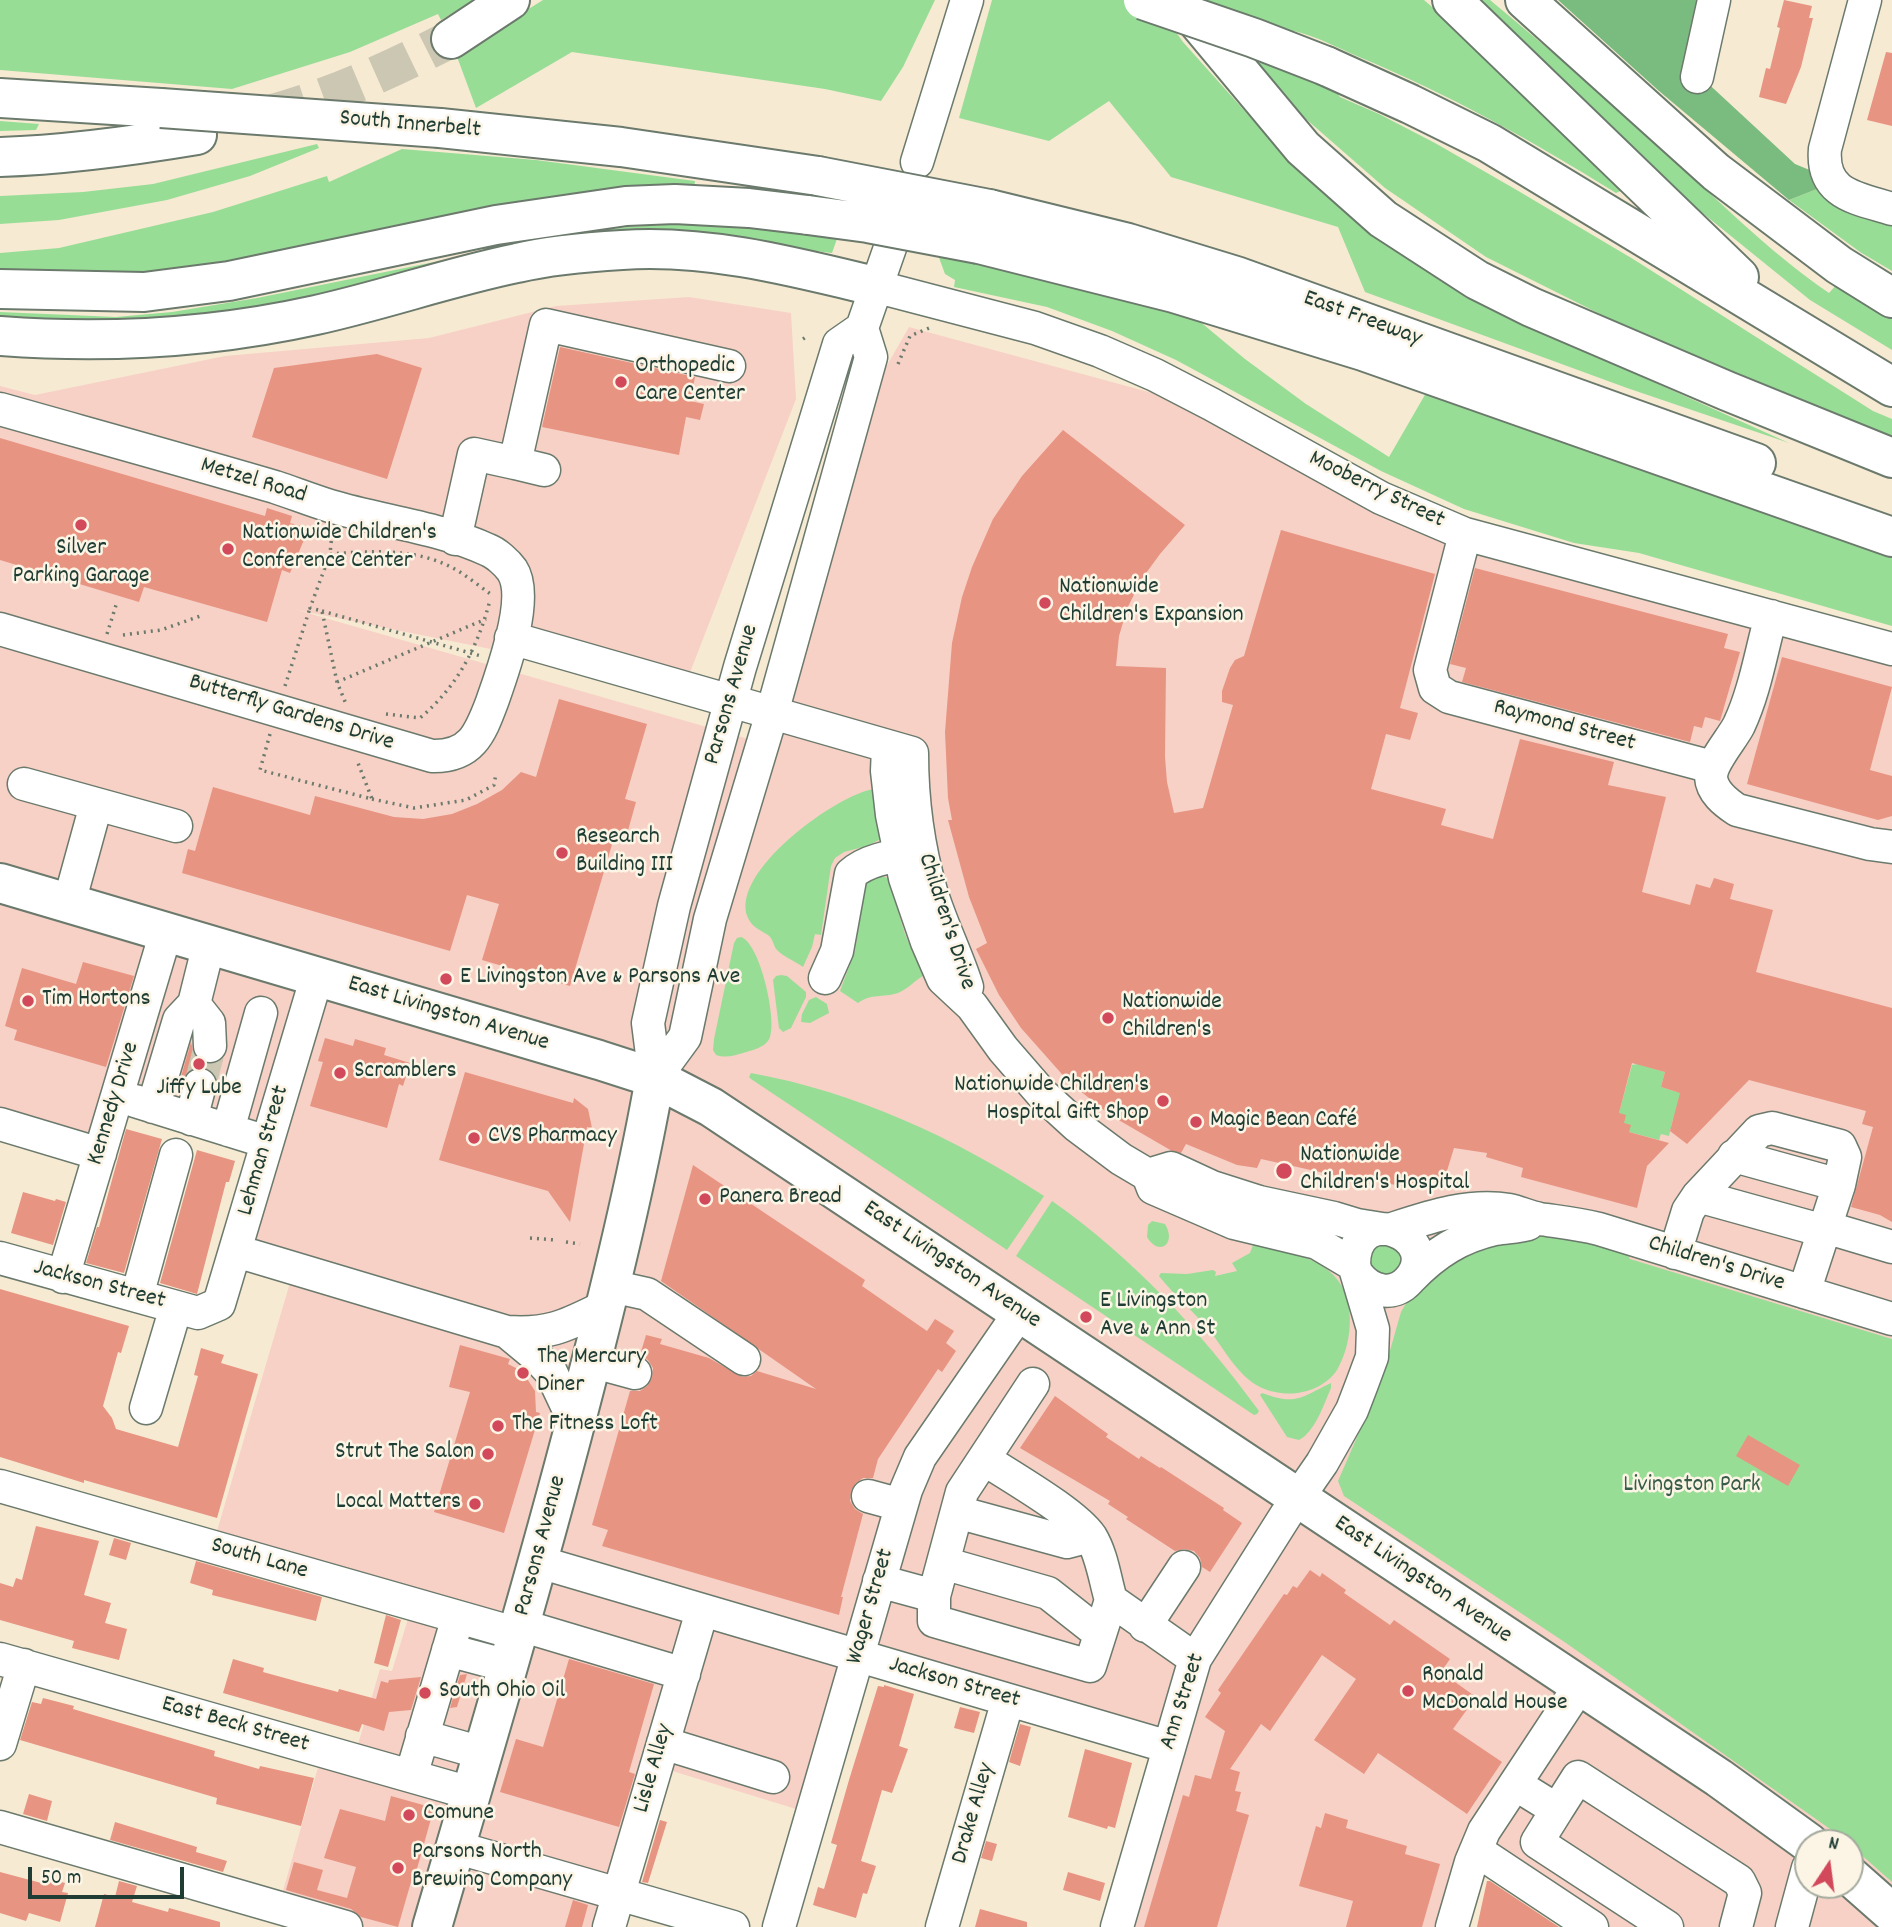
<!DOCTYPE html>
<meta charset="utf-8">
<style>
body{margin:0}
#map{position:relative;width:1892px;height:1927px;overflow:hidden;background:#f7ead3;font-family:Dekko,sans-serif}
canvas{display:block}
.north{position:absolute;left:1794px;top:1829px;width:70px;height:70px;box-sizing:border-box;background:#fcf5e5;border:2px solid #a4ab9e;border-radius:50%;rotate:13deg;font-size:19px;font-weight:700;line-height:28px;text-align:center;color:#1f3d34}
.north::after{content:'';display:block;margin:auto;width:24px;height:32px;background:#d1495b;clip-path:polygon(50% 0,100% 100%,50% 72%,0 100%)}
.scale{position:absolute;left:28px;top:1867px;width:156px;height:32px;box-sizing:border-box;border:4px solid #1f3d34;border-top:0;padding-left:9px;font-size:21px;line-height:24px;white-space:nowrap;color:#1f3d34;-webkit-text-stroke:5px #fcf5e5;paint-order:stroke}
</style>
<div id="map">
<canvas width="1892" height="1927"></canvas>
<div class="north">N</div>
<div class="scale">50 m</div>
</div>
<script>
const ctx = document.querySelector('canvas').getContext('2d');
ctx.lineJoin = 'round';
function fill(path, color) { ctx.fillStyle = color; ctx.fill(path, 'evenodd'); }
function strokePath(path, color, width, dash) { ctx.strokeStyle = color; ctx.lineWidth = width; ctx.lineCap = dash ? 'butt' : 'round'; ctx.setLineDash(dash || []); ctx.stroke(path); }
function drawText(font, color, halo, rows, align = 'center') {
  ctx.font = font + ' Dekko,sans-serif'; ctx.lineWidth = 5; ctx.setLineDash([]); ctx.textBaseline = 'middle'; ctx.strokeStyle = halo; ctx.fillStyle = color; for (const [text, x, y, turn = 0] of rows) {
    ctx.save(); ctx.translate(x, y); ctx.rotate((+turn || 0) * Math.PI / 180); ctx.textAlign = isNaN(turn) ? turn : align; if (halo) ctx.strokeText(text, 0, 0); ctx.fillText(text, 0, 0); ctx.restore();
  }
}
const built = new Path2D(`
 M689,297L791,313L796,399L684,688L297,610L777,747L874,388L909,327L1226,413L1376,497L1892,643V1927H1589L1461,1841L1435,1927H1121L1166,1748L859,1656L809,1813L656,1766L609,1927H330L279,1905L323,1750L354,1758L380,1669L392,1671L412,1606L212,1548L294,1269L233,1250L263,1146L118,1103L103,1152L0,1124V386L35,395L225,356L429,338L556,306ZM1808,1843H1850V1885H1808Z`);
const green = new Path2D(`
 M0,0H474L441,20L438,14L350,52L232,89L0,70Z
 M543,0H935L903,67L881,101L825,89L572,52L476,108L456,54Z
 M992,0H1153L1183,42L1285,156L1377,234L1465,297L1789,443L1627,388L1365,292L1338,227L1171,177L1109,101L1049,141L959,118Z
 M1200,0H1424L1465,35L1625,189L1616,193C1534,142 1449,94 1359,57C1338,48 1316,36 1294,31L1340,97L1379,114L1435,143L1515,189L1633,259L1873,411L1892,419V439L1646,337L1486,257L1385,188L1267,85Z
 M1468,0H1490C1546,47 1602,93 1656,143C1712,194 1766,250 1829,293L1838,283L1892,318V350L1810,300L1616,143Z
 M0,121L39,124L36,130L0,131Z
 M317,144L319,148L250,176L167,200L59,220L0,224V196L83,192L153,184Z
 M402,149L536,160L695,181L694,189L219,268L123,279L0,273V253L59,248L213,212L327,176L329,182Z
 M1817,189L1839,204L1892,221V271L1860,252L1789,200Z
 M701,223L839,233L832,253L806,250L802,257L483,255L239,312L162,323L0,321V312L116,317L172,312L257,298L572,234L627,227Z
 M938,255L1088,290L1198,320L1245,359L1306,404L1389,457L1426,393L1892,551V626L1639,553L1574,543L1464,509L1381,471L1176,360L1112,331L1047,307L954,287L955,280L945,274Z
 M874,789L883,838L867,846L844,852L835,858L831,866L821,935L815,934L812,947L803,967C795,961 782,956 776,949C773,944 773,939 768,935C760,930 752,927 748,918C728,873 837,794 874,789Z
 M881,876L888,878L905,934L923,976C914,981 908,989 898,993C882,998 872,993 858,1003L840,991L855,951L866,884L873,878Z
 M741,937C760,943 777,1019 770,1037C766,1048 752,1050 743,1053C733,1056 726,1058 716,1055L713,1050L714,1039L734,943L737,938Z
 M781,975L787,976L806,992V997L791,1028L783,1032L779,1028L773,980L776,976Z
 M816,997L827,1004L829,1013L810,1023L801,1022L802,1014L809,1000Z
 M1638,1064L1665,1072L1661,1087L1677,1092L1683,1070V1121L1673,1119L1669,1136L1661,1134L1659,1140L1629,1132L1619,1113L1632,1065Z
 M751,1073C856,1092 955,1138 1044,1196L1007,1250L751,1079L749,1077Z
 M1052,1201C1133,1258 1200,1330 1259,1411L1257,1414L1254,1415L1016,1256Z
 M1152,1221L1165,1224C1177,1244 1159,1257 1147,1237L1148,1225Z
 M1553,1233L1625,1250L1630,1259L1892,1339V1882L1840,1836L1566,1643L1344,1496L1338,1481L1381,1382L1401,1312L1419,1280L1464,1245Z
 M1383,1240L1403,1252L1401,1270L1385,1278L1369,1269L1368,1251Z
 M1253,1245C1278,1250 1309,1254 1329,1271C1357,1293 1354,1341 1337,1370C1320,1395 1284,1399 1260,1387C1238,1376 1224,1349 1210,1331C1194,1312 1174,1295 1159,1276L1161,1273L1187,1274L1213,1270L1216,1272L1215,1276L1237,1271L1232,1263L1250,1253Z
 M1331,1383V1388C1324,1404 1315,1432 1299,1440L1287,1437L1260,1395L1262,1393C1297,1406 1301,1397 1331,1383Z`);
const forest = new Path2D(`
 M1558,0H1698L1701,8L1687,64L1795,164L1812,171L1817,189L1789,200L1659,91Z`);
const building = new Path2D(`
 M1784,0L1812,6L1809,18H1813L1801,67L1786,104L1759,97L1766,68L1770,69L1780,28L1777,27Z
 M1886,52L1892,53V126L1867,120Z
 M560,347L695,377L690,401L704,404L700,420L686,417L679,455L542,427Z
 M377,354L422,368L387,479L252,437L274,368Z
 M1063,430L1185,525L1160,554L1141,580L1127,609L1119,636L1116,666L1166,668L1165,757L1167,782L1174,813L1203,808L1233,705L1222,702V691L1230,668L1235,660L1244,656L1281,530L1435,574L1400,708L1418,713L1410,740L1386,734L1371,789L1446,809L1441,825L1493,839L1520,739L1614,762L1608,785L1666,797L1642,892L1690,905L1696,884L1710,888L1714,878L1734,884L1730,899L1773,910L1756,972L1892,1008V1222L1880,1215L1851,1207L1873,1127L1862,1124L1866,1111L1749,1080L1687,1144L1670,1131L1680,1093L1661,1087L1665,1072L1632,1063L1619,1113L1626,1115L1624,1123L1631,1125L1629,1132L1669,1143L1647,1166L1637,1208L1521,1177L1523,1168L1486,1157L1487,1153L1454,1148L1443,1184L1431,1180L1425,1189L1347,1178L1261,1159L1257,1168L1237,1165L1186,1144L1181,1153L1172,1151L1110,1115L1068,1081L1021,1028L999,995L976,949L987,943L969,897L948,820H952L948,798L945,732L952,643L962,597L972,567L993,519L1022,476Z
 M0,438L265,516L267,508L292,516L290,523L309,528L290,573L282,570L267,622L144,587L139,602L0,560Z
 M1475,568L1728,634L1724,648L1740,652L1720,721L1705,717L1702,728L1694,726L1690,742L1462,682L1466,668L1450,664Z
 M1782,657L1892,687L1870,770L1892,776V816L1878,820L1747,784Z
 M559,699L647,724L625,799L636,802L627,834L616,831L570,986L482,960L499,904L467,895L450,951L182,873L188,849L195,851L213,787L310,815L315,796L394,817L423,819L452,814L477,804L502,790L521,772L536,777Z
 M83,962L134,976L106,1067L14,1040L17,1030L5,1026L22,968L76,984Z
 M325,1038L353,1046L355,1039L386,1048L384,1055L410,1063L403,1086L399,1084L387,1128L310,1106L323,1062L318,1061Z
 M191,1042L194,1055L201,1062L211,1064L223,1059L217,1078L212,1072L205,1068L196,1067L180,1080Z
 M465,1072L573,1103L574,1098L588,1109L592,1128L587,1127L570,1222L548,1191L439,1160Z
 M126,1129L162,1139L124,1273L86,1263L97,1227H99Z
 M197,1150L235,1161L229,1182H226L197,1294L160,1283Z
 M693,1165L865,1280L862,1286L927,1331L935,1319L954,1331L946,1343L956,1351L942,1372L938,1369L878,1459L873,1478H863L856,1483L851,1491L850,1501L855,1509L863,1514L841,1597H843L839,1615L602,1546L608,1530L592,1525L630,1391H640L647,1386L652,1378L653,1368L648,1360L640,1355L646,1335L662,1339L660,1344L709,1358L742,1377L751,1376L757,1371L816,1389L661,1281Z
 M23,1192L55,1201L56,1199L66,1202L53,1245L11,1233Z
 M0,1289L129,1326L121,1353L118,1352L103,1406L112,1418L116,1429L178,1447L198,1376L194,1375L201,1348L224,1355L221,1363L258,1374L217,1518L84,1480V1483L0,1457Z
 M460,1345L510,1359L508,1364L522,1371L535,1391L536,1412L540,1413L504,1533L434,1512L470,1392L449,1387Z
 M1055,1396L1108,1434L1106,1437L1139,1459L1141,1456L1160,1468L1161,1467L1224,1508L1223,1510L1242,1523L1210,1572L1202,1567L1200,1558L1194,1551L1184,1549L1175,1551L1126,1519L1128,1517L1108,1504L1110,1501L1020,1448Z
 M1748,1435L1800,1465L1788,1486L1736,1456Z
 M36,1526L99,1541L84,1595L111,1603L105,1623L127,1629L119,1660L72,1648L74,1641L0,1620V1583L13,1587L16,1578L22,1580Z
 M114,1538L131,1543L126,1560L109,1555Z
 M196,1561L322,1597L316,1621L212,1595L213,1590L190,1583Z
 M1310,1570L1320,1577L1322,1573L1346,1590L1344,1593L1390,1625L1394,1620L1450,1659L1441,1672L1476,1697L1453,1729L1502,1762L1467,1814L1378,1753L1364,1774L1314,1740L1356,1679L1322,1655L1270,1731L1261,1724L1230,1769L1240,1772L1235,1791L1241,1792L1236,1811L1249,1815L1217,1927H1144L1183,1795L1189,1797L1195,1775L1211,1779L1225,1731L1205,1717L1221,1693L1218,1690L1284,1594L1287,1595L1293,1586L1297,1588Z
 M386,1615L401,1620L388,1667L374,1663Z
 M233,1659L264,1668L263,1672L303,1683L338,1692L339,1689L376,1699L381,1681L388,1683L389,1680L421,1677L411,1710L389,1712L384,1731L362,1724L359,1732L223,1693Z
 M569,1659L654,1684L629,1772L635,1774L619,1827L500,1792L516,1739L543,1747Z
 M467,1674L457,1707L450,1708L460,1675Z
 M884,1685L914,1694L899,1746L908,1749L892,1793L882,1790L861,1861L876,1866L867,1894L863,1893L856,1918L813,1905L818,1887L824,1889L837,1845L831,1843L849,1780L878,1686L884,1687Z
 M43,1698L74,1706L73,1709L100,1717L215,1751L214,1756L259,1769L260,1766L314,1778L301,1826L216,1804L217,1798L20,1740L32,1702L41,1704Z
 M960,1707L980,1712L974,1733L954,1728Z
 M1020,1724L1031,1727L1020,1766L1009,1762Z
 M1085,1749L1132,1763L1115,1828L1108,1826L1107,1829L1068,1817Z
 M29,1794L52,1801L47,1821L23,1814Z
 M391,1796L434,1808L413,1883L411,1882L398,1927L361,1917L351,1909L286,1890L294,1862L323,1870L317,1890L347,1898L356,1867L324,1858L340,1809L385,1821Z
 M1325,1813L1348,1820L1346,1828L1407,1846L1405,1854L1440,1864L1422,1927H1346L1353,1901L1299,1886L1316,1826L1321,1828Z
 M660,1820L667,1822L648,1883L642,1882Z
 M115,1822L197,1847L196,1852L227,1861L223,1872L110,1840Z
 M986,1841L997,1844L992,1861L981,1858Z
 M0,1872L45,1884L46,1878L65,1883L62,1892L68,1893L60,1922L29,1913L26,1921L0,1913Z
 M1068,1872L1105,1883L1100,1901L1063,1890Z
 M119,1881L137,1886L132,1902L168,1912L169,1908L220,1922V1927H95L104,1894L115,1897Z
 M1487,1881H1490L1559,1927H1477Z
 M573,1900L588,1905L582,1927H565Z
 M980,1909L1027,1922V1927H975Z`);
const minorTunnel = new Path2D(`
 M200,1085L210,1046`);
const highwayTunnel = new Path2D(`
 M269,114C335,96 390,70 451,39`);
const path = new Path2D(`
 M803,339L806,337
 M898,364L910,336L929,328
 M332,534L330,554L310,608L322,611L337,682L346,704
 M330,554C371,551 414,548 451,567C465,574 479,586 492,595
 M322,611L481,656
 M107,634L117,602
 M123,635L161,630L203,615
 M337,682L486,619
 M285,686L310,608
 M386,714L420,718C457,687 478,647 490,600
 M270,734L260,770L372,799L358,763
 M372,799L414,808L466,800L494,785L496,773
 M530,1238L555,1240
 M566,1242L580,1244`);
const minor = new Path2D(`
 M1865,0L1825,149C1821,195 1857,198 1892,209
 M1697,77L1714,0
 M917,162L967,0
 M878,287L1035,328L1100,351L1155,375L1211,404L1381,498L1465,534L1892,649
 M0,409C92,435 183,460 275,487C293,493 311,500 330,506C380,521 441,528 488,550C496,553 507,563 512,570C530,597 503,671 492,702C480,734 471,757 432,756L0,629
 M544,470L515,463L546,325L729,366
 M1465,534L1430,670L1435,688L1449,697L1712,767
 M455,539L474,454L515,463
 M1771,616C1761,652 1755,691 1739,725C1732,739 1711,762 1711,777C1712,792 1725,802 1737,810L1870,844L1892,847
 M511,638L912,753C912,801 918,846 931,891C941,924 957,955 967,987
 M888,748L887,771L892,815L905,878L927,942L943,979L972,1006L1003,1049L1042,1094L1077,1126L1121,1159L1148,1175L1153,1188L1234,1223L1317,1243L1354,1265
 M24,784L176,826
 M69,903L96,805
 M825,978L837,951L851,874C869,858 896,856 919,852
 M194,1004L209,1023L210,1046
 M655,1078L648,1023L674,906L740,667L839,344L862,328L892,242
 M655,1078L685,1037L710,919L772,713L871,357L862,328
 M135,1101L267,1142
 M153,1107L179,1020L194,1004L209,944
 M191,1119L200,1085
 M0,1124L100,1154
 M228,1130L261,1013
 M1734,1156L1839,1185
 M1148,1175L1171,1168L1212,1187L1259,1202L1334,1218L1357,1225L1382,1229
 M1698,1196L1817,1229L1825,1227L1892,1247
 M1392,1229C1429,1217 1470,1203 1509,1210C1519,1212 1529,1217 1540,1219C1560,1222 1579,1224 1599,1229L1892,1319
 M236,1251L507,1332C551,1335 567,1325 606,1306
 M1675,1253L1688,1211L1698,1196L1759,1131L1772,1128L1840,1146L1845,1157L1839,1185L1804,1292
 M0,1258L198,1313L219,1304L317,976
 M63,1277L166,932
 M1411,1278C1435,1253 1460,1237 1495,1229C1506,1227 1517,1227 1528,1224
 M611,1286L647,1294L744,1359
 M137,1296L176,1155
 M507,1332L536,1356L551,1372L575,1423
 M591,1361L635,1373
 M1033,1384L962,1492L934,1596V1621L1090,1666L1111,1600L1195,1659
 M146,1408L176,1307
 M984,1459C1011,1477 1075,1513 1091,1537C1102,1555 1105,1580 1111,1600
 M0,1486L518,1634
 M868,1496L901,1505
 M957,1512L1067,1542L1090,1536
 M539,1562L1169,1747
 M943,1563L1048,1593L1100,1634
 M879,1581L934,1596
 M520,1625L684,1674
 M1145,1626L1184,1567
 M448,1650L508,1666
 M0,1659L470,1793
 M422,1736L482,1753
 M663,1743L773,1777
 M0,1744L24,1665
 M411,1776L458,1617
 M1515,1784L1557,1810L1537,1842L1667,1927
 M1557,1810L1578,1777L1739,1881L1745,1893L1736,1927
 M0,1827L346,1927
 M455,1847L733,1927
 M1476,1850L1592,1927
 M609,1927L702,1611
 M779,1927L906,1490L920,1457L1020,1312
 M942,1927L1008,1700
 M1117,1927L1195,1659L1286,1515L1322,1463L1352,1410L1362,1384L1372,1357L1373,1329L1354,1265C1354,1198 1446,1237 1409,1280C1393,1298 1370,1291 1358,1275
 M1452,1927L1471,1862L1484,1831L1579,1687
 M1792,1927L1808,1868`);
const major = new Path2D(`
 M0,883L599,1060L655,1078L711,1107L1719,1778L1809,1843
 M1850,1876L1892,1913
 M432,1927C485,1746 539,1565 586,1382C612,1282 637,1181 655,1078`);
const highway = new Path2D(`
 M1452,0L1739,277
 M1525,0L1716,172L1839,265L1892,298
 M1183,4L1303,148L1383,219L1477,280L1531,307L1727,391L1892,458
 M451,39L510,0
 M1326,66L1410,104L1489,143L1892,387
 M0,98L161,108
 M440,128L621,147L818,176
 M0,157C66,155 131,146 197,135
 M989,209L1128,243L1236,276L1756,463
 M979,244L1174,293L1363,351L1892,537
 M0,289L144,292L229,281L496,225L626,206L675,204L749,208L808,215
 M0,336C106,344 212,338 316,315C384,300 449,277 517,263C551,255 587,252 622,250C708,244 795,267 878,287`);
const highwayBridge = new Path2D(`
 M1143,0L1254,38L1326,66
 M161,108L440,128
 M818,176L989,209
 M808,215L868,223L979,244`);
const markers = [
 [621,382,7,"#d1495b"],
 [81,525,7,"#d1495b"],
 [228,549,7,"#d1495b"],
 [1045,603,7,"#d1495b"],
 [562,853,7,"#d1495b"],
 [446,979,7,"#d1495b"],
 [28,1001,7,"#d1495b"],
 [1108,1018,7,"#d1495b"],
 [199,1064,7,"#d1495b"],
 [340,1073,7,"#d1495b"],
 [1163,1101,7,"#d1495b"],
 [1196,1122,7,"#d1495b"],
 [474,1138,7,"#d1495b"],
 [1284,1171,9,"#d1495b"],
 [705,1199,7,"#d1495b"],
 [1086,1317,7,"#d1495b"],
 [523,1373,7,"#d1495b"],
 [498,1426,7,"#d1495b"],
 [488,1454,7,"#d1495b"],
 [475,1504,7,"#d1495b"],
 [1408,1691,7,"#d1495b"],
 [425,1693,7,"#d1495b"],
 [409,1815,7,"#d1495b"],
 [398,1868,7,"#d1495b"]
];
const streetNames = [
 ["South Innerbelt",410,126,5],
 ["East Freeway",1362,320,20],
 ["Metzel Road",253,482,17],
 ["Mooberry Street",1376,491,26],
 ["Parsons Avenue",733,695,-74],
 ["Butterfly Gardens Drive",291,714,17],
 ["Raymond Street",1564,727,15],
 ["Children's Drive",945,922,72],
 ["East Livingston Avenue",448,1015,17],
 ["Kennedy Drive",115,1104,-73],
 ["Lehman Street",265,1151,-74],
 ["Children's Drive",1716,1265,17],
 ["East Livingston Avenue",951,1266,34],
 ["Jackson Street",99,1286,15],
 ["Parsons Avenue",542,1546,-75],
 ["South Lane",259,1560,16],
 ["East Livingston Avenue",1422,1581,34],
 ["Wager Street",872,1607,-74],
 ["Jackson Street",954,1684,16],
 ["Ann Street",1184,1702,-72],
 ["East Beck Street",235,1726,16],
 ["Lisle Alley",655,1769,-74],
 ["Drake Alley",975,1814,-74]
];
const poiNames = [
 ["Orthopedic",635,368],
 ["Care Center",635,396],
 ["Nationwide Children's",242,535],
 ["Conference Center",242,563],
 ["Silver",81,550,"center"],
 ["Parking Garage",81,578,"center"],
 ["Nationwide",1059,589],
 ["Children's Expansion",1059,617],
 ["Research",576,839],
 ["Building III",576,867],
 ["E Livingston Ave & Parsons Ave",460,979],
 ["Tim Hortons",42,1001],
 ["Nationwide",1122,1004],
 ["Children's",1122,1032],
 ["Scramblers",354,1073],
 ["Nationwide Children's",1149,1087,"right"],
 ["Hospital Gift Shop",1149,1115,"right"],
 ["Jiffy Lube",199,1090,"center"],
 ["Magic Bean Café",1210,1122],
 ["CVS Pharmacy",488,1138],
 ["Nationwide",1300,1157],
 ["Children's Hospital",1300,1185],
 ["Panera Bread",719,1199],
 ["E Livingston",1100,1303],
 ["Ave & Ann St",1100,1331],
 ["The Mercury",537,1359],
 ["Diner",537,1387],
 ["The Fitness Loft",512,1426],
 ["Strut The Salon",474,1454,"right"],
 ["Local Matters",461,1504,"right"],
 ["Ronald",1422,1677],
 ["McDonald House",1422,1705],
 ["South Ohio Oil",439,1693],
 ["Comune",423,1815],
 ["Parsons North",412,1854],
 ["Brewing Company",412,1882]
];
const parkNames = [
 ["Livingston Park",1692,1487]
];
fill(built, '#f7d1c6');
fill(green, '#98dd96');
fill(forest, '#7abc7f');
fill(building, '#e89482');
strokePath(minorTunnel, '#ccc7b3', 32, [32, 16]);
strokePath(highwayTunnel, '#ccc7b3', 38, [38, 19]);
strokePath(minor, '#6b7a6c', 35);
strokePath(major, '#6b7a6c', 42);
strokePath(highway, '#6b7a6c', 42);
strokePath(path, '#6b7a6c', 3.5, [2, 5]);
strokePath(minor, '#fff', 32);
strokePath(major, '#fff', 38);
strokePath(highway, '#fff', 38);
strokePath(highwayBridge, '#6b7a6c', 42, []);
strokePath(highwayBridge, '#fff', 38);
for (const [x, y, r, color] of markers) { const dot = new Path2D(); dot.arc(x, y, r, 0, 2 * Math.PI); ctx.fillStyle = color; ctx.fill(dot); strokePath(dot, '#fcf5e5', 2.5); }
drawText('24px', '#1f3d34', '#fcf5e5', streetNames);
drawText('24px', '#1f3d34', '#fcf5e5', poiNames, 'left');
drawText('24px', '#375d48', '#fcf5e5', parkNames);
</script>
